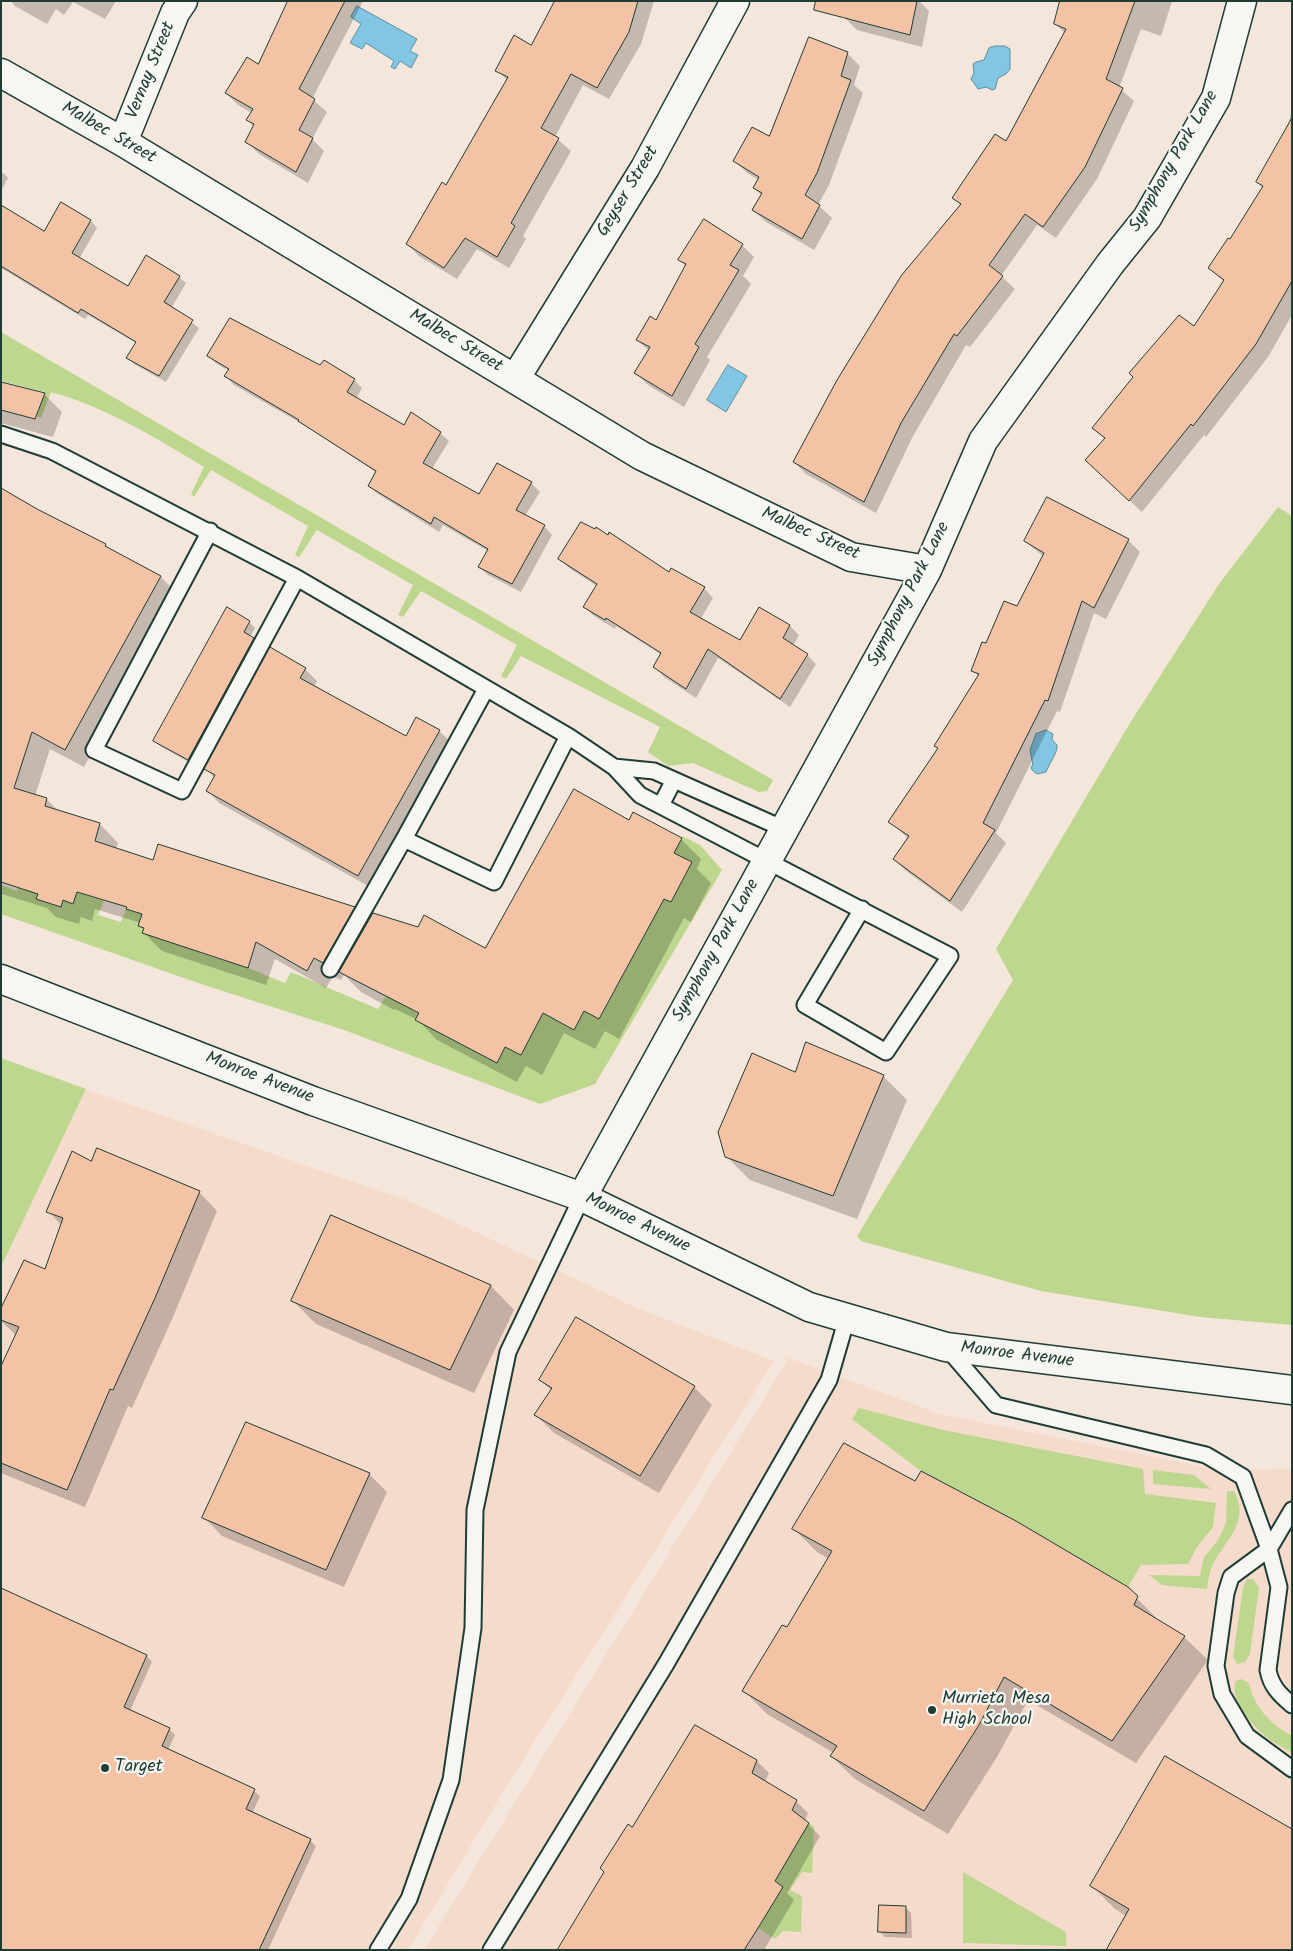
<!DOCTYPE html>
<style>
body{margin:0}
#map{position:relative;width:1293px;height:1951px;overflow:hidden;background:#f5e6db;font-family:Kalam,sans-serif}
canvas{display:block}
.frame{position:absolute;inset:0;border:2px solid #1f3d34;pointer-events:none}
</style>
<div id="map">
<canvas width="1293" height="1951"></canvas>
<div class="frame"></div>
</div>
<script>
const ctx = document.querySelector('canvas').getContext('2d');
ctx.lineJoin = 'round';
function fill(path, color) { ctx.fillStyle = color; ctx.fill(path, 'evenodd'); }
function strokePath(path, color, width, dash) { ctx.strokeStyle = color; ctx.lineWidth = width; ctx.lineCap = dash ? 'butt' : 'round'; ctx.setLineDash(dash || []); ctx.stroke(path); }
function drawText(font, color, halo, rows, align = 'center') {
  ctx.font = font + ' Kalam,sans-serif'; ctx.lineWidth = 4.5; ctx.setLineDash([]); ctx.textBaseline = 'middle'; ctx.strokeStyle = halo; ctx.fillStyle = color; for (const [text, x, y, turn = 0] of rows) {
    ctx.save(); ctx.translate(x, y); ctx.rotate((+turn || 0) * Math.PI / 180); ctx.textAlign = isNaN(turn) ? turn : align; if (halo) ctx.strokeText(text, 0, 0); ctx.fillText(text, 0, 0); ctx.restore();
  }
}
const built = new Path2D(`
 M86,1089L414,1203L639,1309L774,1361L511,1779L408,1950H1V1267Z
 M789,1358L940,1414L1220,1470L1292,1469V1950H424Z`);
const green = new Path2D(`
 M1,332L773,780L767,791L759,792L693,763L668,766L648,752L660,727L521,656L506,679L501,676L517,645L421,591L403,617L398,615L413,585L317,530L299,557L295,555L308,526L211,470L194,497L191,494L204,467C156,438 106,407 51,392L41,418L37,416L45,392L1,381Z
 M1278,507L1292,516V1325L1200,1317L1041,1291L861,1241L857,1236L1013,980L996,949L1130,723L1219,584Z
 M682,836L700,845L722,870L595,1084L540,1104L344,1030L204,985L1,914V885L17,891L21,862L46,870L37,899L60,907L63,900L73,903L77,892L104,901L98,915L121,922L126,909L142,914L144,928L142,933L204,939L200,953L248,968L285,983L291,972L378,1009L394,983L419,1013L415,1020L505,1047L521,1055L543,1013L574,1029L584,1011L599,1019L648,928V890L671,902L691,862L673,853Z
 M1,1058L86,1089L1,1267Z
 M859,1408L943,1430L1143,1469L1145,1494L1216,1503L1213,1527L1197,1547L1188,1564L1141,1565L1128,1587L1016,1521L921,1471L852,1419Z
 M1153,1470L1194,1475L1211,1489L1153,1484Z
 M1227,1491H1234C1252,1525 1221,1543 1211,1569C1209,1575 1208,1582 1207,1589L1162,1585L1149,1575L1200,1576L1204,1557L1218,1540L1226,1523Z
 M1247,1579H1253L1259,1588L1250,1654L1245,1662L1237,1664L1233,1657L1243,1588Z
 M1241,1679L1249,1683C1254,1708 1271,1724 1292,1736V1753C1283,1747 1272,1742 1264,1735C1252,1725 1228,1698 1236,1681Z
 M809,1823L814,1827L812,1873L802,1872L790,1890L802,1896L801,1932L783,1931L775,1939L758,1928L782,1887L773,1880Z
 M963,1872L1066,1932V1946L963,1943Z`);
const water = new Path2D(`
 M357,6L417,39L410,51L418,55L411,68L400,61L395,69L391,67L394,61L366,43L362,49L350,43L361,24L351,17Z
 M995,46H1005L1010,49V69L1006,74L998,78L995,89L992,90L986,87L978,89L971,79L974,73L973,64L976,62L984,60L989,48Z
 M728,365L747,376L726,412L707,400Z
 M1046,730L1053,734L1052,739C1053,741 1055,743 1057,745C1059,750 1048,766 1046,772L1037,774L1032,770L1031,767L1033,765L1030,750L1036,734Z`);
const shadow = new Path2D(`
 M11,1H116L105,19L73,2L64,15L56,9L47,24L15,6Z
 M289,1H363L312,99L327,112L312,139L324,151L308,183L259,154L247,142L254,127L248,120L252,113L238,105L226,93L258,66Z
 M580,1H654L641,44L609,99L583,85L555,137L571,151L523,236L526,239L509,268L477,249L457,279L419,256L407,244L447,187L508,81L497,70L531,47Z
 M849,1H919L929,11L922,47L857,30L845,18Z
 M1061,1H1172L1161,36L1141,29L1119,88L1134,101L1097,179L1056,238L1037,225L1001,276L1015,289L970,347L966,345L913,436L876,513L806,474L794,462L961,206L954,198L1006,143L1065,33L1055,24Z
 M847,53L860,66L854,85L863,93L829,185L818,205L832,218L814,250L766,222L753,210L762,196L754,188L759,180L747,173L734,160L770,138Z
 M1292,110V315L1268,357L1206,437L1204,435L1142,512L1099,472L1106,440L1093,428L1194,328L1224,282L1210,268L1230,241L1263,188L1257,181L1287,130Z
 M1,171L8,178L1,191Z
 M61,204L91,221L97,228L79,259L128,288L179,277L186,283L172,307L199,328L166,382L134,364L128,358L136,343L88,315L85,319L1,268V207L44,233Z
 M742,245L754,257L743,276L751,284L707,357L710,360L684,407L648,385L636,373L649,351L637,340L656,322L686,267L680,260Z
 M208,356L321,367L354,380L362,388L356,399L404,427L440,433L449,441L432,469L479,496L498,464L531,483L540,492L525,516L544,526L552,535L521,592L488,575L479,567L488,551L443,525L439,532L378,494L369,486L377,473L304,425L234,385L226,376L229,371L217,364Z
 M1,383L44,394L62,412L53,437L1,423Z
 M1,491L106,545L113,552L161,577L179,595L84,767L50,749L35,796L46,799L59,811L100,824L118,843L116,849L154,861L354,908L369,923L486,950L629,822L681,839L701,859L697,869L711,883L691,922L684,918L619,1039L605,1031L595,1049L564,1033L542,1075L526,1066L517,1082L437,1040L418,1020L395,1009L394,1010L361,992L344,975L341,980L333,976L326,988L275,959L266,985L162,951L144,933V930L140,925L141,923L95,909L92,921L81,917L79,924L56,917L47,908L2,894Z
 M1128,540L1140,552L1106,619L1094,613L1060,712L1057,711L996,833L1006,843L962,912L906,871L894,859L909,839L890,822L939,748L978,676L973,670L987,644L1018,608L1044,557L1025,541Z
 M560,559L669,574L704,588L713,598L700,620L740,642L760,608L790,626L799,635L793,646L807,655L816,664L790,707L718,658L696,698L664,677L655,667L662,655L616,626L615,629L594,616L584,607L597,586L569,568Z
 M249,622L255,628L250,637L259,644L194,765L160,746L154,740Z
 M305,669L317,681L314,687L407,737L439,731L451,742L370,887L219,803L208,791L215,778L206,769Z
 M796,1073L883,1076L907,1100L857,1219L750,1180L726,1156Z
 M199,1192L217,1211L173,1317L132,1408L128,1406L85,1507L1,1473V1369L17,1336L1,1321V1311L46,1271L62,1226L48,1211Z
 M331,1216L491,1286L514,1310L474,1393L316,1324L293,1301Z
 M576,1319L694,1387L712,1405L659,1493L554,1433L536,1415L551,1390L540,1380Z
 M369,1474L387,1492L344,1587L222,1536L204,1517Z
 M915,1483L1127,1588L1160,1622L1184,1637L1208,1660L1136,1763L1028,1700L997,1757L948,1834L855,1779L831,1756L834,1753L767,1714L744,1691L788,1629L829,1559L817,1552L794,1529Z
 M1,1589L147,1656L152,1662L130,1711L169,1729L175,1735L168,1750L254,1791L260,1796L252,1814L310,1840L316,1846L268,1950H1Z
 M695,1726L757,1761L769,1773L765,1782L796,1801L808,1813L805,1821L820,1836L787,1893L794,1900L764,1950H558Z
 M1292,1830L1126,1916L1115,1909L1092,1886Z
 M905,1907L911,1913L912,1938L885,1937L879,1931Z`);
const building = new Path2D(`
 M288,1H345L299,89L315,99L299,130L313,138L296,172L245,142L254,124L246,120L253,109L225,93L247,57L258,64Z
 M555,1H638L629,32L597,88L571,74L541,128L559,138L511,223L515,226L497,257L465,238L444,268L406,244L442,182L446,185L508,77L495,71L514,35L531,45Z
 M816,1H917L910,35L814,10Z
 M1060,1H1135L1106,79L1123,88L1085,167L1043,227L1025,214L989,265L1003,276L957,336L954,334L901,423L864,502L793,462L837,380L901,276L961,204L952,198L995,134L1006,141L1066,29L1054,24Z
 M809,37L848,52L841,76L851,80L817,173L805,195L820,205L802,239L752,210L762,193L753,188L759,177L733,161L752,127L769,136Z
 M1292,118V281L1256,344L1193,426L1191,424L1129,501L1085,460L1105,438L1092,428L1133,377L1129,373L1179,315L1194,326L1224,280L1208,268L1228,238L1230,239L1263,186L1256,182Z
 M61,202L91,220L72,253L128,286L146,255L180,276L164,302L193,320L159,376L126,358L136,342L81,309L78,313L1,266V205L44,231Z
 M704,219L743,244L730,265L739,270L695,344L699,347L672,396L634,373L650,347L636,340L650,316L656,320L686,264L678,260Z
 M230,318L320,365L324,360L355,379L347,392L404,425L411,412L441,432L423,463L479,494L497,463L532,482L516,510L545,525L512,584L478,567L488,549L434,517L431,524L368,486L376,471L298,421L299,420L224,376L229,369L207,356Z
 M1,382L45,393L35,419L1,410Z
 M1,488L37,509L106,544L105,546L161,576L65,750L32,732L14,788L47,798L45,806L100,823L95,841L153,860L158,844L355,907L323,963L314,958L307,971L256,942L248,968L142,933L144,928L138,926L142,914L126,909L127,907L77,892L73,904L63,900L61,907L36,899L38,894L1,882Z
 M1047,497L1129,539L1094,608L1082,601L1048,701L1045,700L983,823L995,830L950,901L893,859L909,836L888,822L938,748L934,746L979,674L971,671L982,642L986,643L1004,601L1017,606L1044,553L1024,541Z
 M581,522L595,529L596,527L608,535L609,532L669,572L671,568L705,587L690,612L740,640L759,607L790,625L783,638L808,654L780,699L708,649L686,689L653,667L661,653L606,618L605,620L583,607L597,584L558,559Z
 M227,607L250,621L244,632L254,638L188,760L153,741Z
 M270,647L306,668L300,678L406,736L416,717L440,730L358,876L206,791L215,775L204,769Z
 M574,789L629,820L633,812L682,838L674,853L692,862L671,902L664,899L599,1019L584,1011L574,1030L543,1013L521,1055L505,1047L497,1063L415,1020L419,1013L339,972L373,913L418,927L424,915L485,948Z
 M806,1042L884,1075L833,1196L725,1157L718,1132L752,1053L795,1072Z
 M97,1148L200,1191L155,1298L113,1390L110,1389L67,1490L1,1463V1366L19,1327L1,1320V1308L24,1260L45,1269L63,1218L46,1212L72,1151L91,1161Z
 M331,1215L491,1285L450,1370L291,1301Z
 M576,1317L695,1386L640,1476L534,1415L552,1388L539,1380Z
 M246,1422L370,1473L326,1570L202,1518Z
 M844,1443L915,1481L921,1471L1016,1521L1128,1587L1138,1596L1134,1605L1185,1636L1112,1741L1004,1677L979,1725L924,1811L830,1756L837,1746L742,1691L782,1625L787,1627L832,1551L792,1529Z
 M1,1588L147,1655L124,1707L170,1728L162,1746L255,1789L246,1809L311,1839L259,1950H1Z
 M695,1725L757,1760L752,1773L797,1800L792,1810L809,1823L775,1881L783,1887L758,1928L744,1950H557L604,1872L600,1868L628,1824L632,1827Z
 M1165,1756L1292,1829V1950H1106L1129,1909L1090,1886Z
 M879,1905L906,1906V1933L878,1932Z`);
const service = new Path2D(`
 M1,434L52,451L297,578L568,736L614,767L640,795L950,956L886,1052L805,1005L862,909
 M210,531L94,750L182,791L297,578
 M486,689L404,839L494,882L568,736
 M614,767L654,771L784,829
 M661,805L674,780
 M330,969L404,839
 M947,1348L996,1405L1206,1455L1243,1477L1269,1549L1279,1587L1268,1670C1271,1686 1279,1694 1292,1705
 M1292,1510L1269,1549L1231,1577L1226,1593L1216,1666L1222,1694L1247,1736L1292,1769
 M378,1950L409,1899L451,1780L473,1628L475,1510L508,1352L582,1197
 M491,1950L666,1664L829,1380L847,1318`);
const minor = new Path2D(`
 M1,73L123,142L642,456L851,557L927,570
 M123,142L175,13L183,1
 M515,379L645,168L735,1
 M582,1197L927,570L983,441L1110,264L1147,218L1216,98L1242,1`);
const tertiary = new Path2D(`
 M1,979L313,1101L582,1197L809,1307L946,1347L1292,1390`);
const markers = [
 [932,1710,5,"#1f3d34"],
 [105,1768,5,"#1f3d34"]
];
const streetNames = [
 ["Vernay Street",152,71,-68],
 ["Malbec Street",108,134,30],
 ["Symphony Park Lane",1175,162,-60],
 ["Geyser Street",629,192,-59],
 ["Malbec Street",455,342,31],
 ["Malbec Street",810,535,24],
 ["Symphony Park Lane",910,595,-63],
 ["Symphony Park Lane",717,951,-61],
 ["Monroe Avenue",259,1079,21],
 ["Monroe Avenue",637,1224,26],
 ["Monroe Avenue",1017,1356,7]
];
const poiNames = [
 ["Murrieta Mesa",942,1700],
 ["High School",942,1721],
 ["Target",115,1768]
];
fill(built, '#f5dbcb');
fill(green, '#bdd78e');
fill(water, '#83c6e4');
strokePath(water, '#5b8f9e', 1);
fill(shadow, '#0003');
fill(building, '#f4c2a5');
strokePath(building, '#1f3d34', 1);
strokePath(service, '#1f3d34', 19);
strokePath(minor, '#1f3d34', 31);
strokePath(tertiary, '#1f3d34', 31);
strokePath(service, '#f6f6f2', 15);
strokePath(minor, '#f6f6f2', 28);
strokePath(tertiary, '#f6f6f2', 28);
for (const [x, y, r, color] of markers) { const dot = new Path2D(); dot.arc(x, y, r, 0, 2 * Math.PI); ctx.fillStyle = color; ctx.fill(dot); strokePath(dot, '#f6f6f2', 2); }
drawText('18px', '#1f3d34', '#f6f6f2', streetNames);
drawText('18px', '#1f3d34', '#f6f6f2', poiNames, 'left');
</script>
